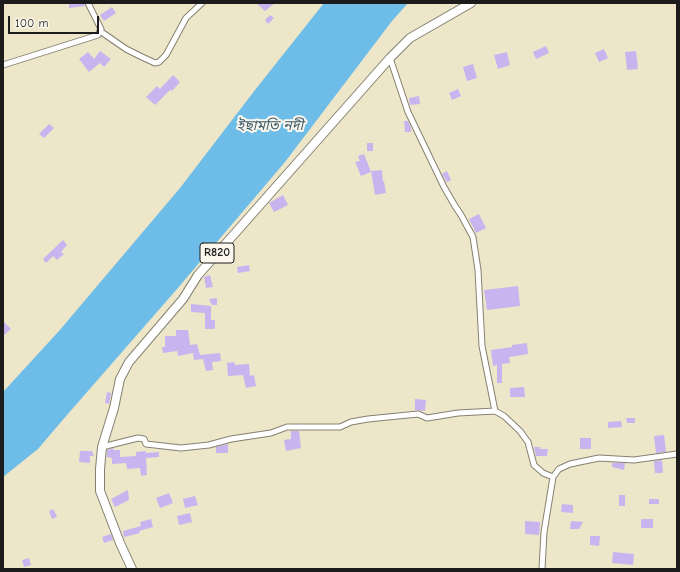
<!DOCTYPE html>
<meta charset="utf-8">
<style>
body{margin:0}
#map{position:relative;width:680px;height:572px;overflow:hidden;background:#ede6c8;font-family:"Comic Neue",sans-serif}
canvas{display:block}
.frame{position:absolute;inset:0;border:4px solid #1c1c1c;pointer-events:none}
.scale{position:absolute;left:8px;top:16px;width:91px;height:18px;box-sizing:border-box;border:2px solid #1c1c1c;border-top:0;padding-left:5px;font-size:12px;line-height:14px;white-space:nowrap;color:#1c1c1c;-webkit-text-stroke:3px #fbf7ec;paint-order:stroke}
</style>
<div id="map">
<canvas width="680" height="572"></canvas>
<div class="frame"></div>
<div class="scale">100 m</div>
</div>
<script>
const ctx = document.querySelector('canvas').getContext('2d');
ctx.lineJoin = 'round';
function fill(path, color) { ctx.fillStyle = color; ctx.fill(path, 'evenodd'); }
function strokePath(path, color, width, dash) { ctx.strokeStyle = color; ctx.lineWidth = width; ctx.lineCap = dash ? 'butt' : 'round'; ctx.setLineDash(dash || []); ctx.stroke(path); }
function drawText(font, color, halo, rows, align = 'center') {
  ctx.font = font + ' "Comic Neue","Noto Sans Bengali",sans-serif'; ctx.lineWidth = 4; ctx.setLineDash([]); ctx.textBaseline = 'middle'; ctx.strokeStyle = halo; ctx.fillStyle = color; for (const [text, x, y, turn = 0] of rows) {
    ctx.save(); ctx.translate(x, y); ctx.rotate((+turn || 0) * Math.PI / 180); ctx.textAlign = isNaN(turn) ? turn : align; if (halo) ctx.strokeText(text, 0, 0); ctx.fillText(text, 0, 0); ctx.restore();
  }
}
const water = new Path2D(`
 M324,3H408L392,21L285,162L177,289L67,415L38,449L3,477V392L59,331L180,188L255,90Z`);
const building = new Path2D(`
 M69,3H84L85,6L69,8Z
 M256,3H275L265,11Z
 M112,7L116,13L104,21L100,15Z
 M270,15L274,18L268,24L265,20Z
 M546,46L549,53L536,59L533,52Z
 M604,49L608,58L599,62L595,53Z
 M100,51L111,59L104,67L100,63L89,72L79,59L88,52L94,59Z
 M636,51L638,69L627,70L625,52Z
 M507,52L510,65L498,69L494,55Z
 M473,64L477,78L467,81L463,67Z
 M173,75L180,82L172,91L170,90L155,105L146,97L157,86L160,89Z
 M458,89L461,96L452,100L449,93Z
 M419,96L420,104L410,105L409,98Z
 M404,121H408L411,128V132H405Z
 M49,124L54,128L44,138L39,134Z
 M367,143H373V151H367Z
 M364,154L371,172L361,176L355,162L360,161L358,156Z
 M382,170L383,182L384,181L386,193L375,195L371,171Z
 M447,171L451,180L447,182L442,174Z
 M283,195L288,205L274,212L269,203Z
 M479,214L486,228L476,233L469,219Z
 M63,240L67,245L61,252L64,254L57,260L53,256L46,263L43,259Z
 M249,265L250,271L238,273L237,267Z
 M210,275L213,287L206,288L204,277Z
 M518,286L520,306L487,310L484,290Z
 M217,298V305H212L209,299Z
 M191,304L211,306V320H215V329H205V313L191,312Z
 M3,321L11,329L3,336Z
 M176,330H188L190,345L197,344L200,355L220,353L221,361L212,362L213,370L206,371L203,359L194,360L193,353L178,356L177,351L163,353L162,347H165V336H176Z
 M527,343L528,354L509,357L510,363L502,364V383H497V365L493,366L491,350L512,347V345Z
 M234,362L235,365L249,364L250,376L254,375L256,386L246,388L243,375L228,376L227,363Z
 M524,387L525,397H510V388Z
 M107,392L111,393L109,404L105,403Z
 M415,399L426,400L425,411L415,410Z
 M626,418H635V423H627Z
 M621,421L622,427L608,428V422Z
 M291,431H299L301,448L286,451L284,440L291,439Z
 M664,435L666,452L656,453L654,436Z
 M580,438H591V449H580Z
 M228,444V453H216V447Z
 M534,447H540V449H548L547,456H536Z
 M114,448L113,450H120V457L136,456V452L146,451V453L159,452V457L146,458L147,475L141,476L140,468L127,469L126,463L112,464V458L107,457V450Z
 M80,451H92L94,456H90V463L79,462Z
 M662,460L663,473H655L654,461Z
 M612,463H625L624,470L612,467Z
 M128,490L129,500L115,507L111,499Z
 M169,493L173,503L160,508L156,498Z
 M619,495H625V506H619Z
 M195,496L198,505L185,508L183,499Z
 M649,499H659V504H649Z
 M562,504L573,505V513L561,512Z
 M53,509L57,517L52,519L49,511Z
 M190,513L192,522L179,525L177,516Z
 M151,519L153,527L139,531L140,533L124,537L123,531L141,526L140,522Z
 M641,519H653V528H641Z
 M525,521L540,522L539,535L525,534Z
 M571,521L583,522L579,529H570Z
 M111,534L113,540L104,543L102,537Z
 M590,536H600L599,546L590,545Z
 M613,552L634,554L633,565L612,563Z
 M29,558L31,565L24,567L22,560Z`);
const minor = new Path2D(`
 M100,31L126,49L140,56L155,63L159,62L166,55L186,18L202,3
 M390,58L408,112L444,187L455,206L461,215L473,237L478,270L482,346L495,411
 M3,65L98,35L101,29L88,3
 M102,447L138,438L144,439L146,444L181,448L209,445L231,439L271,433L287,427H340L351,422L368,419L418,414L427,418L458,413L495,411L504,416L520,431L528,442L534,465L543,473L553,477
 M542,569L544,532L553,477L559,469L570,464L599,458L634,460L677,454`);
const primary = new Path2D(`
 M132,569L120,543L100,491V469L102,447L114,408L120,379L129,362L183,299L198,275L390,58L410,38L471,3`);
const shields = [
 [217,253,34]
];
const shieldNames = [
 ["R820",217,253]
];
const waterNames = [
 ["ইছামতি নদী",270,126]
];
fill(water, '#6ebce8');
fill(building, '#cab4f0');
strokePath(minor, '#848172', 7);
strokePath(primary, '#848172', 10);
strokePath(minor, '#fff', 5);
strokePath(primary, '#fff', 8);
for (const [x, y, w] of shields) { const box = new Path2D(); box.roundRect(x - w / 2, y - 10, w, 20, 3); ctx.fillStyle = '#fbf7ec'; ctx.fill(box); strokePath(box, '#1c1c1c', 1); }
drawText('bold 12px', '#1c1c1c', null, shieldNames);
drawText('italic 14px', '#3d5c6e', '#fbf7ec', waterNames);
</script>
